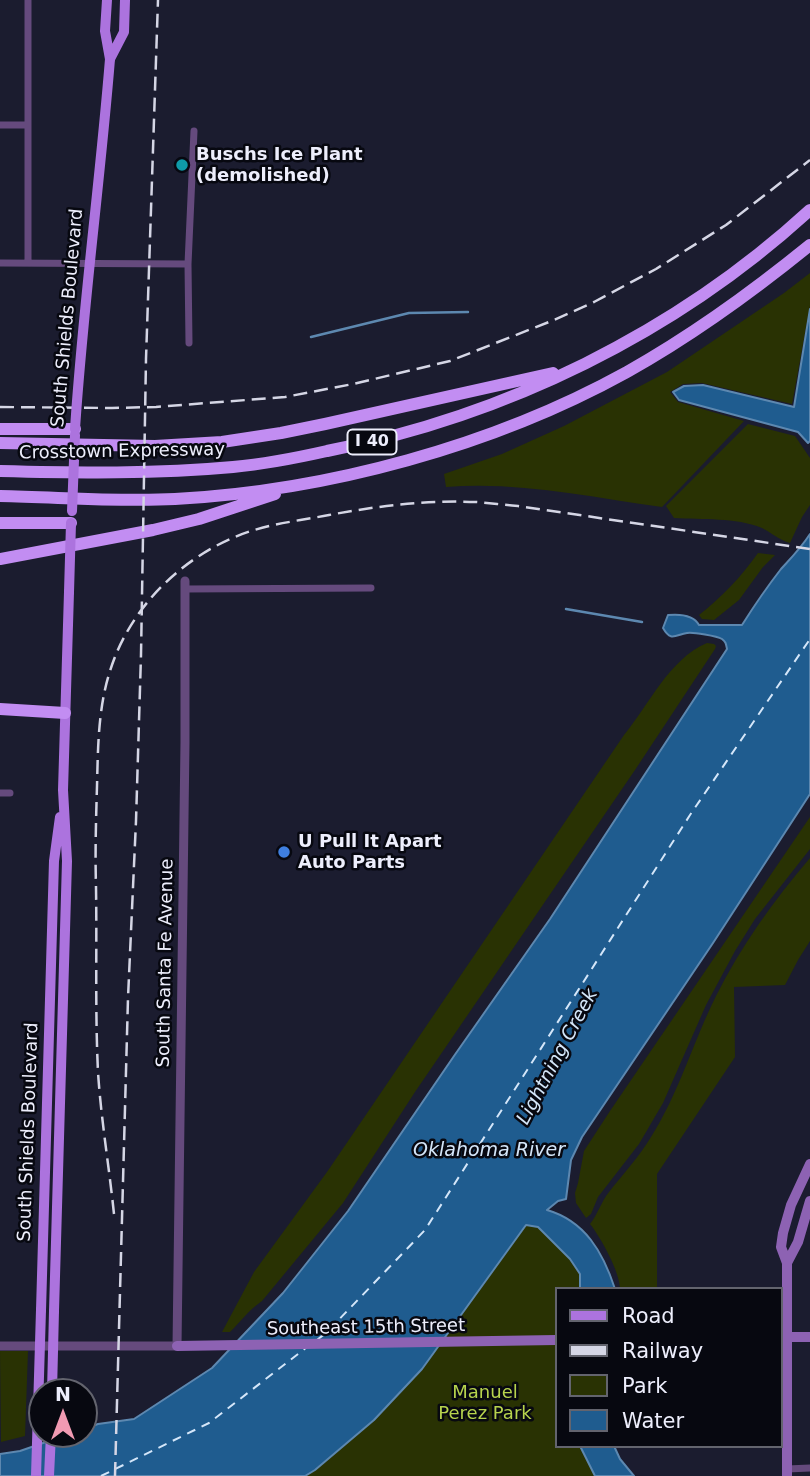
<!DOCTYPE html>
<style>
body{margin:0}
#map{position:relative;width:810px;height:1476px;overflow:hidden;background:#1b1c2f;font-family:"DejaVu Sans",sans-serif}
canvas{display:block}
.legend{position:absolute;left:555px;top:1287px;width:228px;height:161px;box-sizing:border-box;background:#070810;border:2px solid #63646e;margin:0;padding:9px 12px;list-style:none;font-size:21px;color:#edeefc}
.legend li{display:flex;align-items:center;gap:14px;height:35px}
.legend b{width:35px;border:2px solid #63646e}
.north{position:absolute;left:28px;top:1378px;width:70px;height:70px;box-sizing:border-box;background:#070810;border:2px solid #63646e;border-radius:50%;rotate:0deg;font-size:19px;font-weight:700;line-height:28px;text-align:center;color:#edeefc}
.north::after{content:'';display:block;margin:auto;width:24px;height:32px;background:#f19ab2;clip-path:polygon(50% 0,100% 100%,50% 72%,0 100%)}
</style>
<div id="map">
<canvas width="810" height="1476"></canvas>
<ul class="legend">
<li><b style="height:9px;background:#ac73de"></b>Road</li>
<li><b style="height:9px;background:#d5d6e5"></b>Railway</li>
<li><b style="height:19px;background:#293203"></b>Park</li>
<li><b style="height:19px;background:#1f5c8f"></b>Water</li>
</ul>
<div class="north">N</div>
</div>
<script>
const ctx = document.querySelector('canvas').getContext('2d');
ctx.lineJoin = 'round';
function fill(path, color) { ctx.fillStyle = color; ctx.fill(path, 'evenodd'); }
function strokePath(path, color, width, dash) { ctx.strokeStyle = color; ctx.lineWidth = width; ctx.lineCap = dash ? 'butt' : 'round'; ctx.setLineDash(dash || []); ctx.stroke(path); }
function drawText(font, color, halo, rows, align = 'center') {
  ctx.font = font + ' "DejaVu Sans",sans-serif'; ctx.lineWidth = 5; ctx.setLineDash([]); ctx.textBaseline = 'middle'; ctx.strokeStyle = halo; ctx.fillStyle = color; for (const [text, x, y, turn = 0] of rows) {
    ctx.save(); ctx.translate(x, y); ctx.rotate((+turn || 0) * Math.PI / 180); ctx.textAlign = isNaN(turn) ? turn : align; if (halo) ctx.strokeText(text, 0, 0); ctx.fillText(text, 0, 0); ctx.restore();
  }
}
const green = new Path2D(`
 M810,273V306L792,404L702,383L683,384L670,392L678,402L744,421L662,507C590,497 518,481 446,487L444,474L502,454L564,426L667,372L784,293Z
 M748,424L795,436L810,458V505L802,517L790,543C779,540 772,533 762,528C735,517 703,520 674,518L666,506Z
 M758,553L775,555L763,567L739,600L714,620L702,619L699,615C722,597 741,577 758,553Z
 M707,643L714,644L716,646L715,649L635,770L415,1092L343,1203L262,1301C249,1310 241,1321 230,1332H222L254,1272L327,1172L624,735C649,705 669,659 707,643Z
 M810,817V849L755,919L735,951L706,1005L663,1103L639,1144L598,1197L591,1214L586,1218L576,1203L575,1193L578,1183L584,1151L610,1111Z
 M810,858V941L798,960L785,985L734,987L735,1057L657,1174V1289H620C620,1272 601,1238 590,1224C598,1214 601,1202 609,1192C623,1174 639,1157 651,1137C679,1093 693,1042 716,996C741,946 774,900 810,858Z
 M526,1225L538,1227L570,1259L580,1274V1289H556V1446H580L595,1476H305L315,1470L374,1420L422,1369Z
 M0,1351H28L25,1436L1,1442Z`);
const water = new Path2D(`
 M810,309V441L808,443L798,432L679,400L673,392L684,386L703,385L794,407Z
 M810,534V794L713,943L582,1137L571,1160L566,1199L558,1201L547,1210C585,1221 603,1252 615,1289H580V1274L570,1259L538,1227L526,1225L422,1369L374,1420L315,1470L305,1476H0V1454L20,1451L69,1434H84V1429L98,1424L134,1419L212,1368L283,1293L348,1211L454,1056L550,919L727,649C726,644 726,642 722,639C717,636 693,632 687,633C675,635 671,642 663,628L668,615C679,614 693,614 699,625H742C754,606 767,587 781,569C792,557 801,548 810,534Z
 M580,1446H614L620,1459L634,1476H595Z`);
const stream = new Path2D(`
 M311,337L409,313L468,312
 M566,609L642,622`);
const ferry = new Path2D(`
 M317,1340L327,1332L425,1230L690,815L810,639
 M101,1476L209,1423L307,1347`);
const minor = new Path2D(`
 M0,125H28
 M0,263L188,264
 M28,263V0
 M189,343L188,264L194,131
 M185,589L371,588
 M0,793H10
 M787,1469L810,1468`);
const tertiary = new Path2D(`
 M0,1346H177L185,742V581`);
const secondary = new Path2D(`
 M787,1263L798,1242L810,1201
 M783,1337H810
 M177,1346L556,1340
 M787,1476V1263L781,1247L783,1233L791,1205L810,1164`);
const primary = new Path2D(`
 M107,0L105,31L110,59
 M110,59L124,32L125,0
 M41,1310L54,861L60,817
 M54,1311L67,861L63,790L69,592
 M49,1476L51,1434`);
const motorway = new Path2D(`
 M0,429H75
 M0,443L155,446L222,442L281,433L325,424L553,373
 M0,471C78,473 156,474 233,467C265,464 296,458 327,451C506,416 676,333 810,210
 M0,496C58,497 117,502 175,499C327,491 493,446 627,372C693,335 751,293 810,245
 M0,523H71
 M0,559L153,530L199,519L275,494
 M0,709L65,713`);
const rail = new Path2D(`
 M0,407L112,408L156,407L285,397L353,384L450,361L554,320L594,302L656,269L726,225L810,160
 M114,1214C109,1166 101,1119 98,1072C95,1010 97,948 96,887C95,853 96,820 97,786C98,748 98,708 110,671C130,606 186,552 251,531C276,523 303,520 329,515C377,506 427,500 476,502C490,503 504,505 518,506L810,549
 M115,1476L128,998L136,821L141,655L146,359L158,0`);
const primaryBridge = new Path2D(`
 M75,429C83,306 100,183 110,59
 M72,511L75,435
 M69,592L71,523
 M52,1392L54,1311
 M36,1476L41,1310`);
const markers = [
 [182,165,7,"#0f9aa8"],
 [284,852,7,"#3f7fe0"]
];
const shields = [
 [372,442,49]
];
const shieldNames = [
 ["I 40",372,442]
];
const poiNames = [
 ["Buschs Ice Plant",196,155],
 ["(demolished)",196,176],
 ["U Pull It Apart",298,842],
 ["Auto Parts",298,863]
];
const streetNames = [
 ["South Shields Boulevard",68,318,-85],
 ["Crosstown Expressway",122,452,-1],
 ["South Santa Fe Avenue",166,963,-89],
 ["South Shields Boulevard",29,1132,-88],
 ["Southeast 15th Street",366,1328,-1]
];
const parkNames = [
 ["Manuel",485,1393],
 ["Perez Park",485,1414]
];
const waterNames = [
 ["Lightning Creek",558,1057,-62],
 ["Oklahoma River",489,1151]
];
fill(green, '#293203');
fill(water, '#1f5c8f');
strokePath(water, '#5d88b0', 2);
strokePath(stream, '#5d88b0', 2.5);
strokePath(ferry, '#d4e6f9', 2, [9, 7]);
strokePath(minor, '#654a7d', 7);
strokePath(tertiary, '#654a7d', 9);
strokePath(secondary, '#8d62b3', 10);
strokePath(primary, '#ac73de', 10);
strokePath(motorway, '#c28df2', 12);
strokePath(rail, '#d5d6e5', 2.5, [14, 7]);
strokePath(primaryBridge, '#ac73de', 10);
for (const [x, y, r, color] of markers) { const dot = new Path2D(); dot.arc(x, y, r, 0, 2 * Math.PI); ctx.fillStyle = color; ctx.fill(dot); strokePath(dot, '#070810', 2.5); }
for (const [x, y, w] of shields) { const box = new Path2D(); box.roundRect(x - w / 2, y - 12.5, w, 25, 5); ctx.fillStyle = '#070810'; ctx.fill(box); strokePath(box, '#edeefc', 2); }
drawText('bold 16px', '#edeefc', null, shieldNames);
drawText('bold 18px', '#edeefc', '#070810', poiNames, 'left');
drawText('18px', '#edeefc', '#070810', streetNames);
drawText('18px', '#b7d34d', '#070810', parkNames);
drawText('italic 19px', '#d4e6f9', '#070810', waterNames);
</script>
